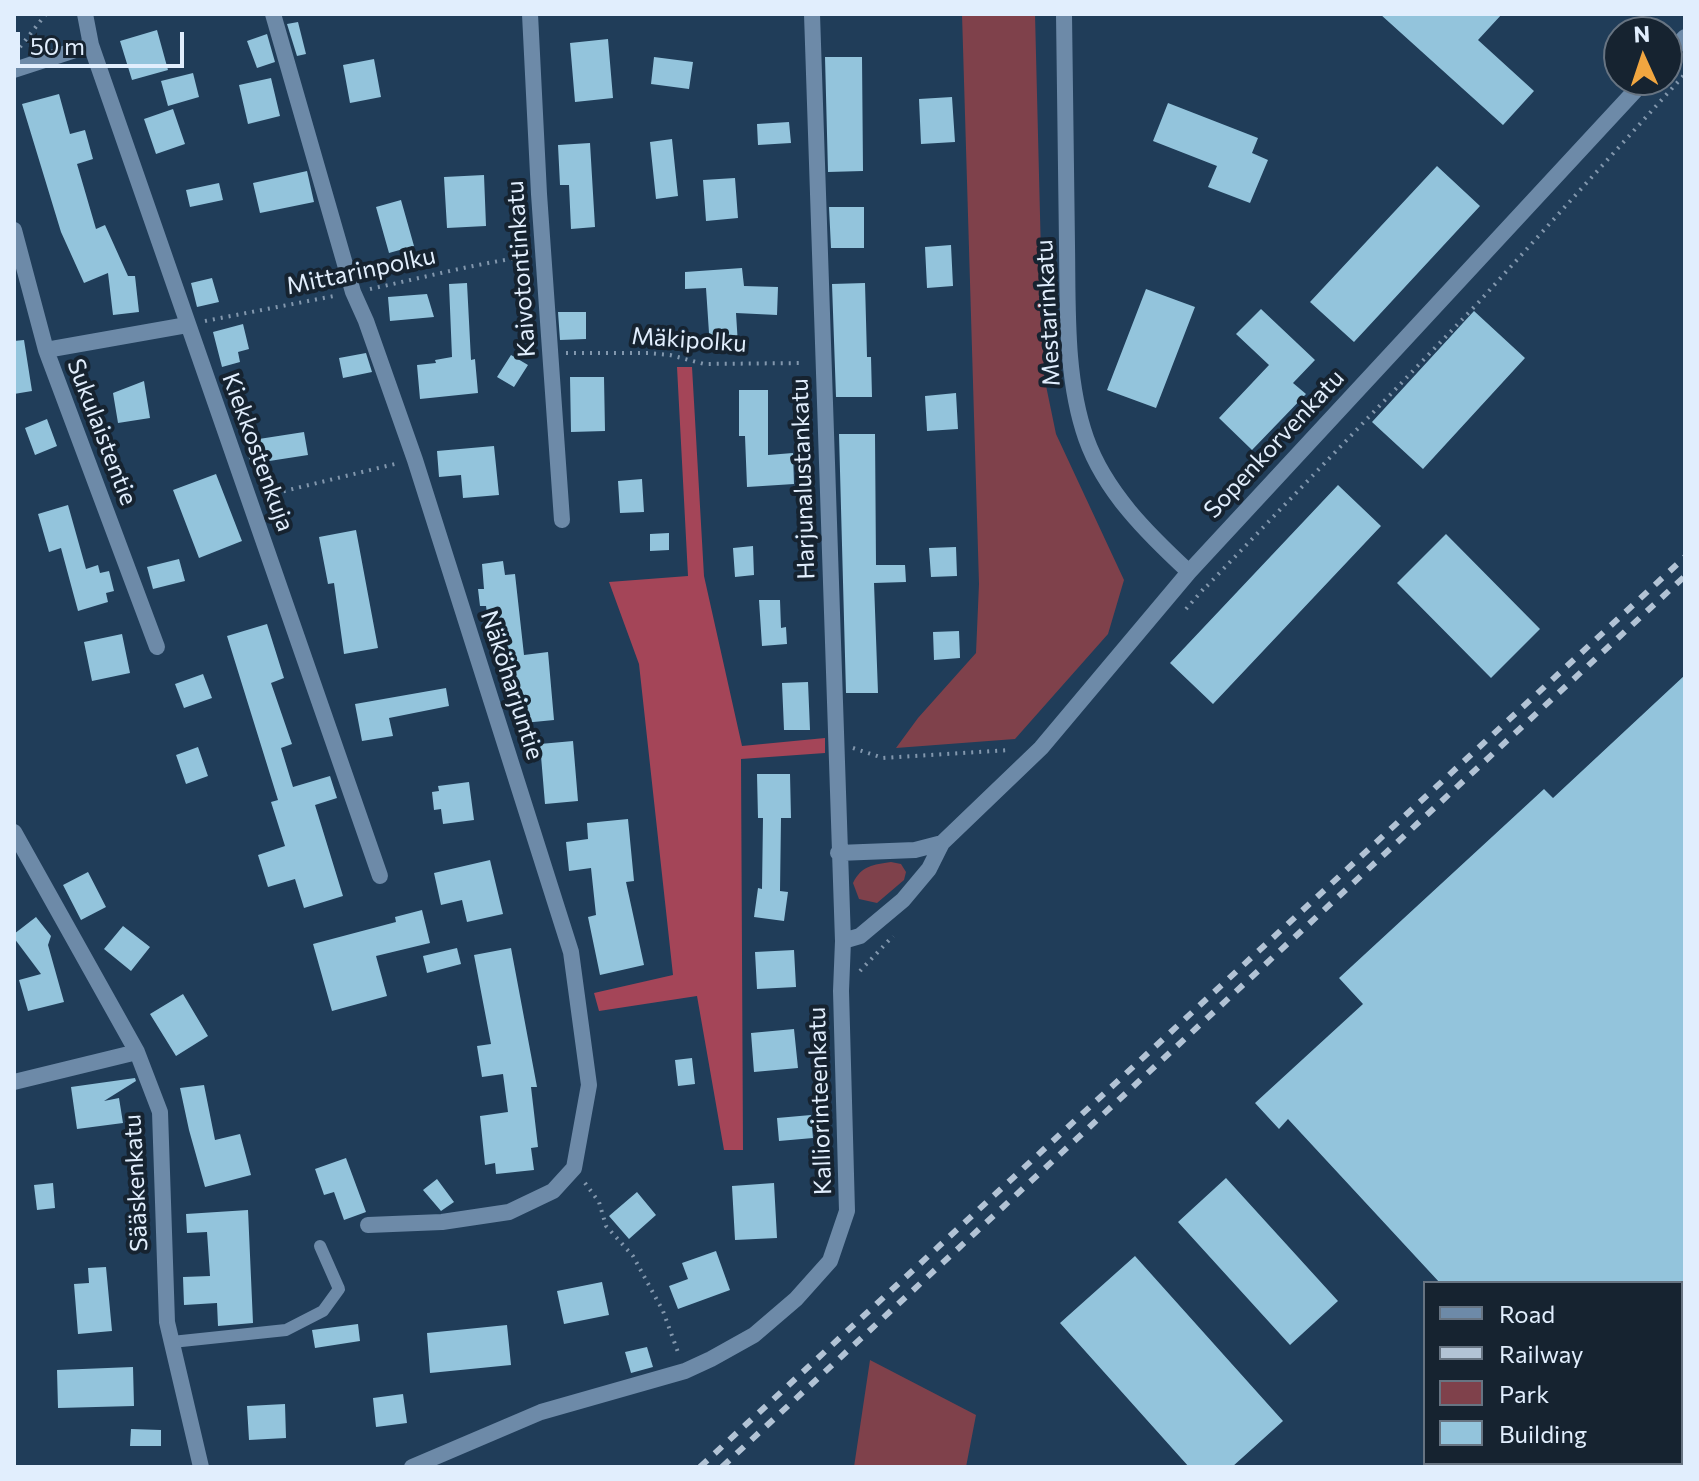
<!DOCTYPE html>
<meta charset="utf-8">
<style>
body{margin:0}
#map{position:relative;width:1699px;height:1481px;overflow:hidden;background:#203d59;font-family:Commissioner,sans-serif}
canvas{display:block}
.frame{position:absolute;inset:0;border:16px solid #e1eefd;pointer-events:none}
.legend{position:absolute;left:1423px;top:1281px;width:260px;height:184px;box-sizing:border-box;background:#162330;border:2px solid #677482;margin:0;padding:10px 14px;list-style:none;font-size:24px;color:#e1eefd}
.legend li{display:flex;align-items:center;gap:16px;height:40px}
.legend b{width:40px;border:2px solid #677482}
.north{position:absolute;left:1603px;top:16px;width:80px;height:80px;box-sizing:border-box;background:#162330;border:2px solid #677482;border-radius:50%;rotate:357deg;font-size:22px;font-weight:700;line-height:32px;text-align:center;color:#e1eefd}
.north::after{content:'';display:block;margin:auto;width:28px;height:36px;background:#f1a640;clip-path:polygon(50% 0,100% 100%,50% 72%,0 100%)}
.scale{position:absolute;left:16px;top:32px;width:168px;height:36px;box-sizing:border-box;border:4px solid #e1eefd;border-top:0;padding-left:10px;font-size:24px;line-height:28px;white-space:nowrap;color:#e1eefd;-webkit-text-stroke:6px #162330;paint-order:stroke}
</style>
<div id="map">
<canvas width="1699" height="1481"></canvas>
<div class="frame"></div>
<ul class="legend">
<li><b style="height:10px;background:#6d8aa8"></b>Road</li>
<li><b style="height:10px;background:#b2c3d5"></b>Railway</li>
<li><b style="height:22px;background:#7f414b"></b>Park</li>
<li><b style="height:22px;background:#93c4dc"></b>Building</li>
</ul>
<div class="north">N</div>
<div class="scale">50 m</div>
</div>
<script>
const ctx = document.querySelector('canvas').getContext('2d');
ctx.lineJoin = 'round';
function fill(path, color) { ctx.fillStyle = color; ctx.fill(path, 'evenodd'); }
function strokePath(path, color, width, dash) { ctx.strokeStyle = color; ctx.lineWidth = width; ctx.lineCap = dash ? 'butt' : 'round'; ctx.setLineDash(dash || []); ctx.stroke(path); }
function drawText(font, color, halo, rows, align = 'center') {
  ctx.font = font + ' Commissioner,sans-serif'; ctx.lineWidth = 8; ctx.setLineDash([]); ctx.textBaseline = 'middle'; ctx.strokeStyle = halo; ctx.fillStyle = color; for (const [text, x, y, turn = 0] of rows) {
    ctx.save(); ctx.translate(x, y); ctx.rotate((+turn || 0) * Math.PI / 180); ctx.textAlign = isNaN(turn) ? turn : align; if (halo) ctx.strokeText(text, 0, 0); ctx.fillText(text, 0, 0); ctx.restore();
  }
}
const green = new Path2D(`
 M962,14H1035L1044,376L1056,434L1124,580L1108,634L1015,739L896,748L918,718L976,653L979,584Z
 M891,862L901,864L906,872L904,880L877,903L859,899L853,883C862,865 873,865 891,862Z
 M870,1360L976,1415L966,1467H854Z`);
const forest = new Path2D(`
 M677,367H692L704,576L742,746L825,738V753L741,759L743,1150H724L697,996L599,1011L594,993L673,975L639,664L609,582L688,576Z`);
const building = new Path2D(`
 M1380,14H1502L1478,40L1534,91L1503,125Z
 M298,22L306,54L297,56L287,24Z
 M157,30L168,70L132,80L120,41Z
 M267,34L275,62L257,68L247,41Z
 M608,39L613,98L575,102L570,43Z
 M654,57L693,62L689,89L651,84Z
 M825,57H862L863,171L828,172Z
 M374,59L381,97L350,103L343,65Z
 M193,73L199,97L168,106L161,81Z
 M271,78L280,116L248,124L239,85Z
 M59,94L70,134L85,130L93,159L77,164L96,229L105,225L128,276H135L139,312L113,315L108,273L84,283L61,232L22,104Z
 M952,97L955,142L921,144L919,99Z
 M1168,103L1258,138L1252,153L1268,160L1250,203L1208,187L1217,166L1153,141Z
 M173,109L185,144L156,154L144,119Z
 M789,122L791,143L758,145L757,124Z
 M672,139L678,196L656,199L650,142Z
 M590,143L595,227L571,229L569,185H560L558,145Z
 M1437,166L1480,206L1354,342L1310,302Z
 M307,171L314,202L260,213L253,183Z
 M484,175L486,226L447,228L444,177Z
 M735,178L738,218L706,221L703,180Z
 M219,183L223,200L190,207L186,190Z
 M401,200L414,246L389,253L376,207Z
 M829,207H864V248H831Z
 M951,245L953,286L927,288L925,247Z
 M742,268L744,286L778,287L777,315L736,313L738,345L710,348L706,288L685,289V272Z
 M212,278L219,302L197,307L191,283Z
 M467,283L471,360L475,359L478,393L420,399L417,365L436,363L435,360L452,357L449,284Z
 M865,283L867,357H871L872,397H836L832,284Z
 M1146,289L1195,307L1156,408L1107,390Z
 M427,294L434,317L390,321L388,297Z
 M1261,309L1315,360L1293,383L1306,394L1252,450L1219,418L1269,365L1236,334Z
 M1474,311L1525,358L1423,469L1372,422Z
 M558,312H586V339L560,340Z
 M243,324L249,349L238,352L240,362L222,367L213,332Z
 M24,340L32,391L14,394V341Z
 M366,353L372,372L343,378L339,358Z
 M511,355L528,365L514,387L497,377Z
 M570,377H604L605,431L571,432Z
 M144,381L150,418L118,423L113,393Z
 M739,390H768V455L793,453L794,484L747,487L745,436H739Z
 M956,393L958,429L927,431L925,396Z
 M47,419L57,446L35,455L25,428Z
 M304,432L308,455L250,464L246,441Z
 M839,434H875L876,565H905L906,582L874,583L878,693H846Z
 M494,446L499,495L463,498L461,475L439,477L437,451Z
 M216,474L242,541L199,558L173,490Z
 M642,479L644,512L620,513L618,481Z
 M1338,485L1381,526L1213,704L1170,663Z
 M68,505L86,569L98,565L100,573L109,571L114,591L106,593L108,602L78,611L61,548L49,552L38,514Z
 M356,530L378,648L344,654L334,583L328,584L319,537Z
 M669,533V550L650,551V534Z
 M1446,534L1540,629L1491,678L1397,583Z
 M753,546L754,575L735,577L733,548Z
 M956,547L957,576L931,577L929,548Z
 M179,559L185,581L153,589L147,567Z
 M503,561L505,575L515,574L524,655L548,652L554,720L513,724L504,624L498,625L497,618L488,620L486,606H480L478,589H484L482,564Z
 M759,600H780L781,628L786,627L787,644L762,646Z
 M267,624L284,678L271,683L292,744L281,748L293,787L330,776L337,798L315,805L343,896L304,908L295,879L268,887L258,855L285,846L271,802L278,800L227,636Z
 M959,631L960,658L934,660L933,632Z
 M122,634L130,673L92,681L84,642Z
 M203,674L212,698L184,708L175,684Z
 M1685,675V1283H1440L1288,1119L1279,1129L1255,1103L1363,1004L1339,978L1544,789L1553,798Z
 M808,682L810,730H784L782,683Z
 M446,688L449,706L389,718L393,736L362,741L355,704Z
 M573,741L578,801L545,804L540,744Z
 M198,747L208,776L186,784L176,755Z
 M757,774H790L791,818H781L780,891L788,892L784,921L754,917L758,888L762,889L763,818H758Z
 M469,782L474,820L443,824L441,809L434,810L432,792L439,791L438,786Z
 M628,819L634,881L626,882L644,965L600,975L588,917L596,915L591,868L569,871L566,842L588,839L587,823Z
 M490,860L503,914L467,922L462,900L441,905L434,873Z
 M88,872L106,907L81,920L63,885Z
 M422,910L430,943L376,956L387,996L332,1011L313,944L396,922L395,917Z
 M36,917L51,936L48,945L64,1002L28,1011L19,980L41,974L14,938V934Z
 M123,926L150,947L131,971L104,949Z
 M457,948L461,964L427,973L423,956Z
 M511,948L537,1087H531L538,1147L531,1148L534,1170L496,1174L495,1163L485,1165L480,1116L508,1112L503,1074L482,1077L477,1046L491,1044L474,955Z
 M794,950L796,987L757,989L755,952Z
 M183,994L208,1036L176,1056L150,1014Z
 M794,1029L798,1068L754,1072L751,1033Z
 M692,1058L695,1084L678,1086L675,1060Z
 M135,1078L136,1081L104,1101L119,1098L123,1123L77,1129L71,1087Z
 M204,1085L215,1140L240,1134L251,1175L205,1187L189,1130L180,1088Z
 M811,1115L813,1138L779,1141L777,1118Z
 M346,1158L366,1212L344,1220L334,1192L324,1195L315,1169Z
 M1226,1178L1338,1301L1290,1345L1178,1222Z
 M437,1179L454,1202L441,1211L423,1190Z
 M53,1183L55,1208L37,1210L34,1185Z
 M774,1183L777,1238L735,1240L732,1186Z
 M637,1192L656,1215L629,1239L609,1216Z
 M248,1210L253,1323L218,1326L217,1303L184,1305L183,1277L210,1276L207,1232L187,1233L186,1214Z
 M716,1251L730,1290L678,1309L669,1286L688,1279L682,1263Z
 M1135,1256L1283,1421L1232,1467H1189L1060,1323Z
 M106,1267L112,1331L78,1334L74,1284L89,1283L88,1268Z
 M602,1282L609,1315L564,1324L557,1291Z
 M358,1324L360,1341L315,1348L312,1330Z
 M507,1325L511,1365L430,1373L427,1333Z
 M647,1347L653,1367L631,1373L625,1352Z
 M133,1367L134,1406L58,1408L57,1370Z
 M403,1394L407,1423L376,1427L373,1398Z
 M285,1404L286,1438L249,1440L247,1406Z
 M131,1429L161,1430V1446H130Z`);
const path = new Path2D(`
 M20,47L46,14
 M370,289C422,278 473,264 525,257
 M205,321L334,296
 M566,353H649L670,355L704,364L804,363
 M268,495L399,463
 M1207,586L1478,303L1685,74
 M1186,609L1207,585
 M853,748L883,758L1010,750
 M860,971L893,936
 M585,1183L599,1202L606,1226L633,1256L663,1311L679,1355`);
const lane = new Path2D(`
 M172,1342L286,1330L323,1311L339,1289L320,1246`);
const street = new Path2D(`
 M273,14L353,292L366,321L415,460L571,952L589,1085L574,1168L553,1191L509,1212L442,1222L368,1225
 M530,14L539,194L562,520
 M1064,14C1065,91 1066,168 1067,245C1068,308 1065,378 1086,438C1105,492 1148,534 1189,572
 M91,45L380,876
 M1667,56L1685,37
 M14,70L91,45L85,14
 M14,230L46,350L157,647
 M46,350L187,325
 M14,832L137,1052L160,1112L167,1322L201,1467
 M838,853L915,850L942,843
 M843,941L860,936L903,900L929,869L942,843L1041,748L1189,572L1645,80
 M14,1082L137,1052
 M412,1467L541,1412L685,1371L711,1359L754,1335L796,1299L830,1261L847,1211L841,991L843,941L812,14`);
const rail = new Path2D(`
 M700,1467L1685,557
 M722,1467L1685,576`);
const streetNames = [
 ["Kaivotontinkatu",521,269,-94],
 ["Mittarinpolku",361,271,-12],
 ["Mestarinkatu",1048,313,-93],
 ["Mäkipolku",689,340,4],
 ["Sukulaistentie",102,432,69],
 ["Sopenkorvenkatu",1274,444,-47],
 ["Kiekkostenkuja",258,452,70],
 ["Harjunalustankatu",803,479,-92],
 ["Näköharjuntie",512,685,72],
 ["Kalliorinteenkatu",820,1101,-92],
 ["Sääskenkatu",136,1183,-93]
];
fill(green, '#7f414b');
fill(forest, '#a44558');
fill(building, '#93c4dc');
strokePath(path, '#8297ad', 4, [2, 6]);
strokePath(lane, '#6d8aa8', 12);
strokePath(street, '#6d8aa8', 16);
strokePath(rail, '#b2c3d5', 6, [10, 10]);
drawText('24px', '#e1eefd', '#162330', streetNames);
</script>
